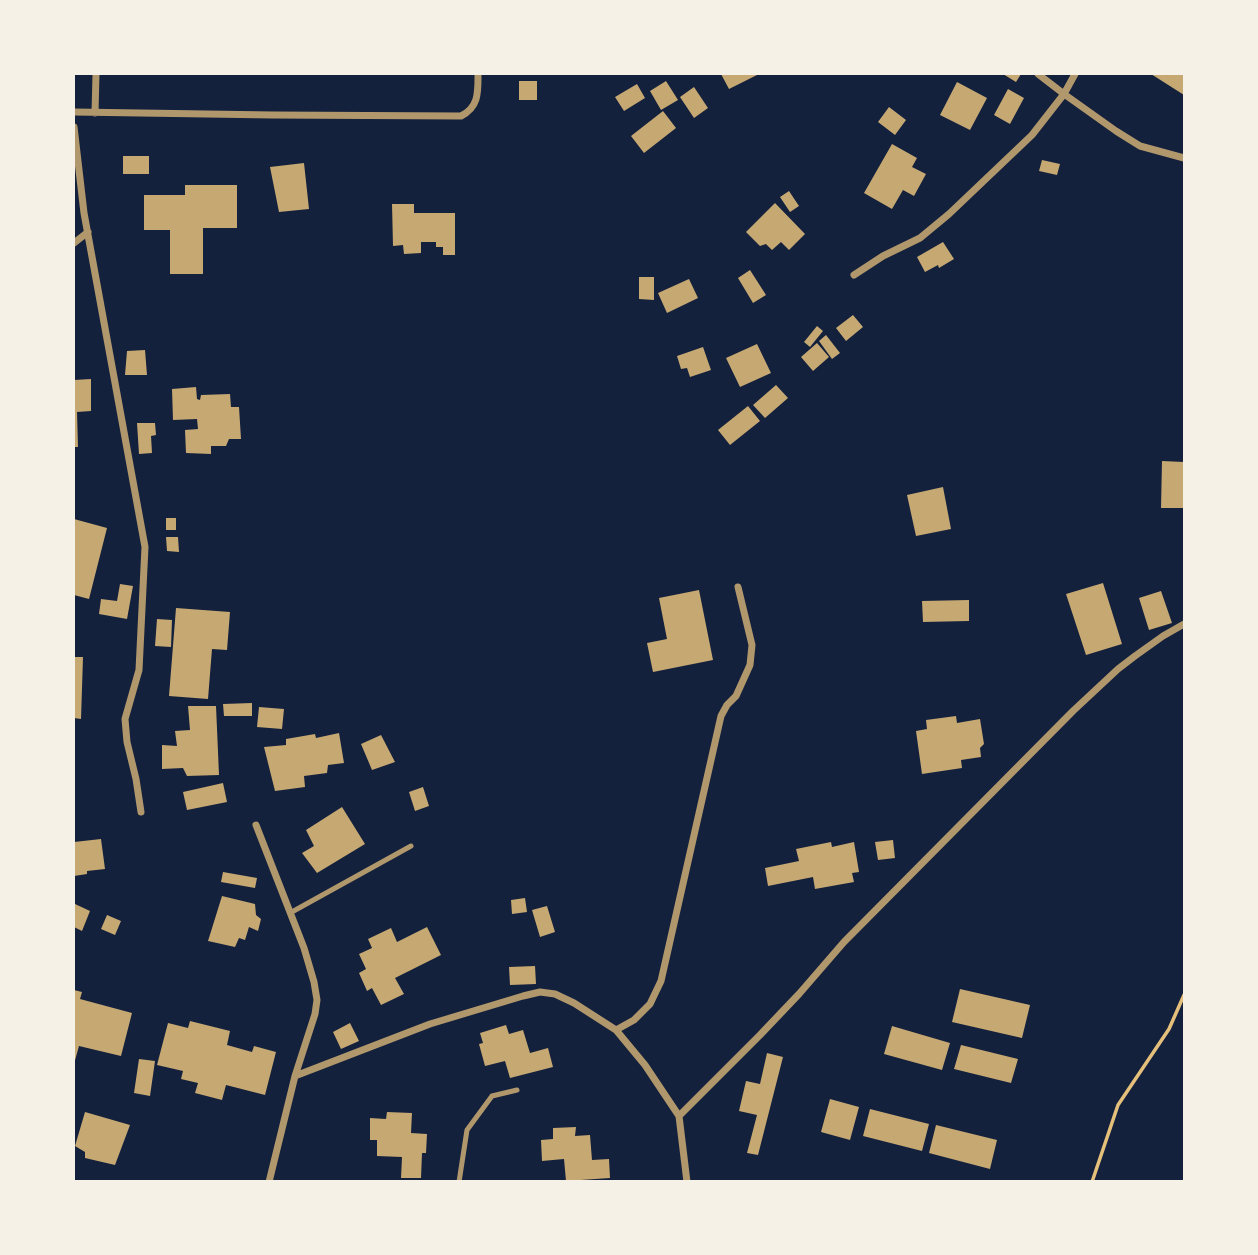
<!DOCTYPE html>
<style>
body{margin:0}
#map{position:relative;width:1258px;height:1255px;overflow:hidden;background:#14213d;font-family:Poppins,sans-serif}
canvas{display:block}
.frame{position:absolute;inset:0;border:75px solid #f6f1e7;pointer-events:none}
</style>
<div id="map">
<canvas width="1258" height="1255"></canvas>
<div class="frame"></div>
</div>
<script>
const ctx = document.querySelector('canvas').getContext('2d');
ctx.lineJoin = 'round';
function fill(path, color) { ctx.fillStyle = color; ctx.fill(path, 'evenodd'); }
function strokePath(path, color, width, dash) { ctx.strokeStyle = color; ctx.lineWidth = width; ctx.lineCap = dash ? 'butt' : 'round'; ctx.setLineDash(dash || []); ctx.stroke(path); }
const building = new Path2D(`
 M721,74H759L729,89Z
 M1003,74H1021L1016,82Z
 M1151,74H1184V95Z
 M519,81H537V100H519Z
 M666,81L678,100L661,110L650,91Z
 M957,82L987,98L970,130L940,115Z
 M637,84L645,98L624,111L615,97Z
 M694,87L708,108L694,118L680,97Z
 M1008,89L1024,98L1010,124L994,115Z
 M889,107L906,120L895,135L878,122Z
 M663,111L676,128L644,153L631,136Z
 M892,144L917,158L912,167L926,174L914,196L903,190L892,209L864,193Z
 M123,156H149V174H123Z
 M1042,160L1060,164L1057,175L1039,171Z
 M304,163L309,209L279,212L270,167Z
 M185,185H237V228H203V274H170V230H144V195H185Z
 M789,191L799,206L790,212L780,197Z
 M775,203L805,234L789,250L781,242L772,250L766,244L760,246L746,232Z
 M392,204H414V213H455V255H443V247H436V242H421V253L404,254L403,245L393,246Z
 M943,242L954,259L939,268L938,265L925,272L917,257Z
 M750,270L766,295L753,303L738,278Z
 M639,277H654V300L639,299Z
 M689,279L698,298L667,313L658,293Z
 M853,315L863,327L846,341L836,328Z
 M817,326L823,331L810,347L804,342Z
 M826,335L840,353L832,359L819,341Z
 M817,343L829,357L813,371L801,357Z
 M757,344L771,373L740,387L726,358Z
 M703,347L711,370L690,377L687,368L681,369L677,356Z
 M145,350L147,375H125L127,351Z
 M91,379V411L77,412L78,447H74V380Z
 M776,385L788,398L765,418L753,405Z
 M196,387L197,399L200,400L201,395L230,394L231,407H239L241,439H229L226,446H211V454L186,453L185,430L198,429L197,419L173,420L172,389Z
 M748,406L760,421L730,445L718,430Z
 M137,423H155L156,435L151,436L152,453L139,454Z
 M1162,461L1184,462V508H1161Z
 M943,487L951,529L916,536L907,495Z
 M166,518H176V530H166Z
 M74,519L107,528L89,599L74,595Z
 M166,537H178L179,552L167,551Z
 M1103,583L1122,644L1086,655L1066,594Z
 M120,584L133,586L127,619L99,614L101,599L117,601Z
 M699,590L713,660L653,672L647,643L667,639L659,598Z
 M1161,591L1172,623L1149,630L1139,598Z
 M969,600V621L923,622L922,601Z
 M176,608L230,612L227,650L212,649L208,699L169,696Z
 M157,619L172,620L171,647L155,646Z
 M74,657H83L81,719L74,718Z
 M252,703V716H224L223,704Z
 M188,706H216L219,775L187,776L183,768L162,769V745L177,746L175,731L190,730Z
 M259,707L284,709L282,729L257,727Z
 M956,716L957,723L980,719L984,744L980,748L981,757L961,760L962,768L922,774L916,731L927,729L926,720Z
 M339,733L344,763L328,765L327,773L304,776L305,787L275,791L264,747L286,745V739L315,734L316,738Z
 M381,735L395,762L372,770L361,744Z
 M223,783L227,802L187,810L183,792Z
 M423,787L429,806L415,811L409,792Z
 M342,807L365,844L317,873L302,853L314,846L306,830Z
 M101,839L105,869L87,871V874L74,876V842Z
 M893,840L895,858L878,860L875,842Z
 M831,842L832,847L854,842L859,872L852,873L854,882L815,889L813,877L768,886L765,868L799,861L796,849Z
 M223,872L257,878L255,888L221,882Z
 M222,896L255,904L256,915L261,919L258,931L249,927L245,940L239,938L235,947L208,941Z
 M525,898L527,912L512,914L511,900Z
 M75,904L90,911L82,931L74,927Z
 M547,906L555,932L540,937L532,910Z
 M107,915L121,921L115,935L101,929Z
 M427,927L441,955L395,978L404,994L381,1005L372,988L367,991L359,973L366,969L359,954L372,948L368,939L391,928L397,942Z
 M535,966L536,984L510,985L509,967Z
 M960,989L1030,1005L1022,1038L952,1022Z
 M74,990L82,992L80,999L132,1013L121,1056L79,1046L74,1064Z
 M190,1021L230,1031L227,1045L252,1052L254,1046L276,1052L265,1095L226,1085L222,1100L195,1093L198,1083L181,1079L183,1071L157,1065L168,1023L188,1028Z
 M350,1023L359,1041L341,1049L333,1032Z
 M506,1025L509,1034L523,1030L530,1053L548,1048L553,1067L510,1078L505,1061L485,1066L479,1044L483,1043L480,1033Z
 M892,1026L950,1043L942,1070L884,1054Z
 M961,1045L1018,1059L1011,1083L954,1069Z
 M767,1053L783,1057L758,1155L747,1153L757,1115L739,1111L746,1081L760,1084Z
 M139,1059L155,1061L150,1096L134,1093Z
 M830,1099L859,1107L850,1140L821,1132Z
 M870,1109L929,1124L922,1151L863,1136Z
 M85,1112L130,1125L115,1165L85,1158V1152L75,1146Z
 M387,1112L412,1113L411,1133L427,1134L426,1153H422L421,1178H401L402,1157L377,1156V1140H370V1118L386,1119Z
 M936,1125L997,1140L990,1169L929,1153Z
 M576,1127L575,1136L590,1135L592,1160L609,1159L610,1178L566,1181L564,1159L542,1161L541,1140L553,1139V1128Z`);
const path = new Path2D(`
 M1092,1182L1118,1105L1169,1029L1184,995`);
const service = new Path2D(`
 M290,913L411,846
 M459,1182L467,1130L492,1096L517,1090`);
const minor = new Path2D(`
 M1038,74L1064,94L1075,74
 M74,112L273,115L461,116C479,107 478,92 478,74
 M95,113L96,74
 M74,127L84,213L145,547L139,670L125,719L127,742L136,779L141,812
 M74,243L88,232
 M854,275L883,256L920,238L949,214L1032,135L1064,94L1116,131L1140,146L1184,158
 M256,825L304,948L314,982L317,1000L315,1014L295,1076
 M616,1030L634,1020L650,1004L661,981L721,716L727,705L736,696L750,665L752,645L738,587
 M679,1116L760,1035L799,994L844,942L1073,711L1118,669L1135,656L1163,636L1184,624
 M269,1182L295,1076L430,1024L523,996L540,992L555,994L574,1003L616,1030L645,1065L679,1116L687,1182`);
fill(building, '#c6a872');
strokePath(path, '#e5c07b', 3.5);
strokePath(service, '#b1986c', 5);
strokePath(minor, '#b1986c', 7);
</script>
